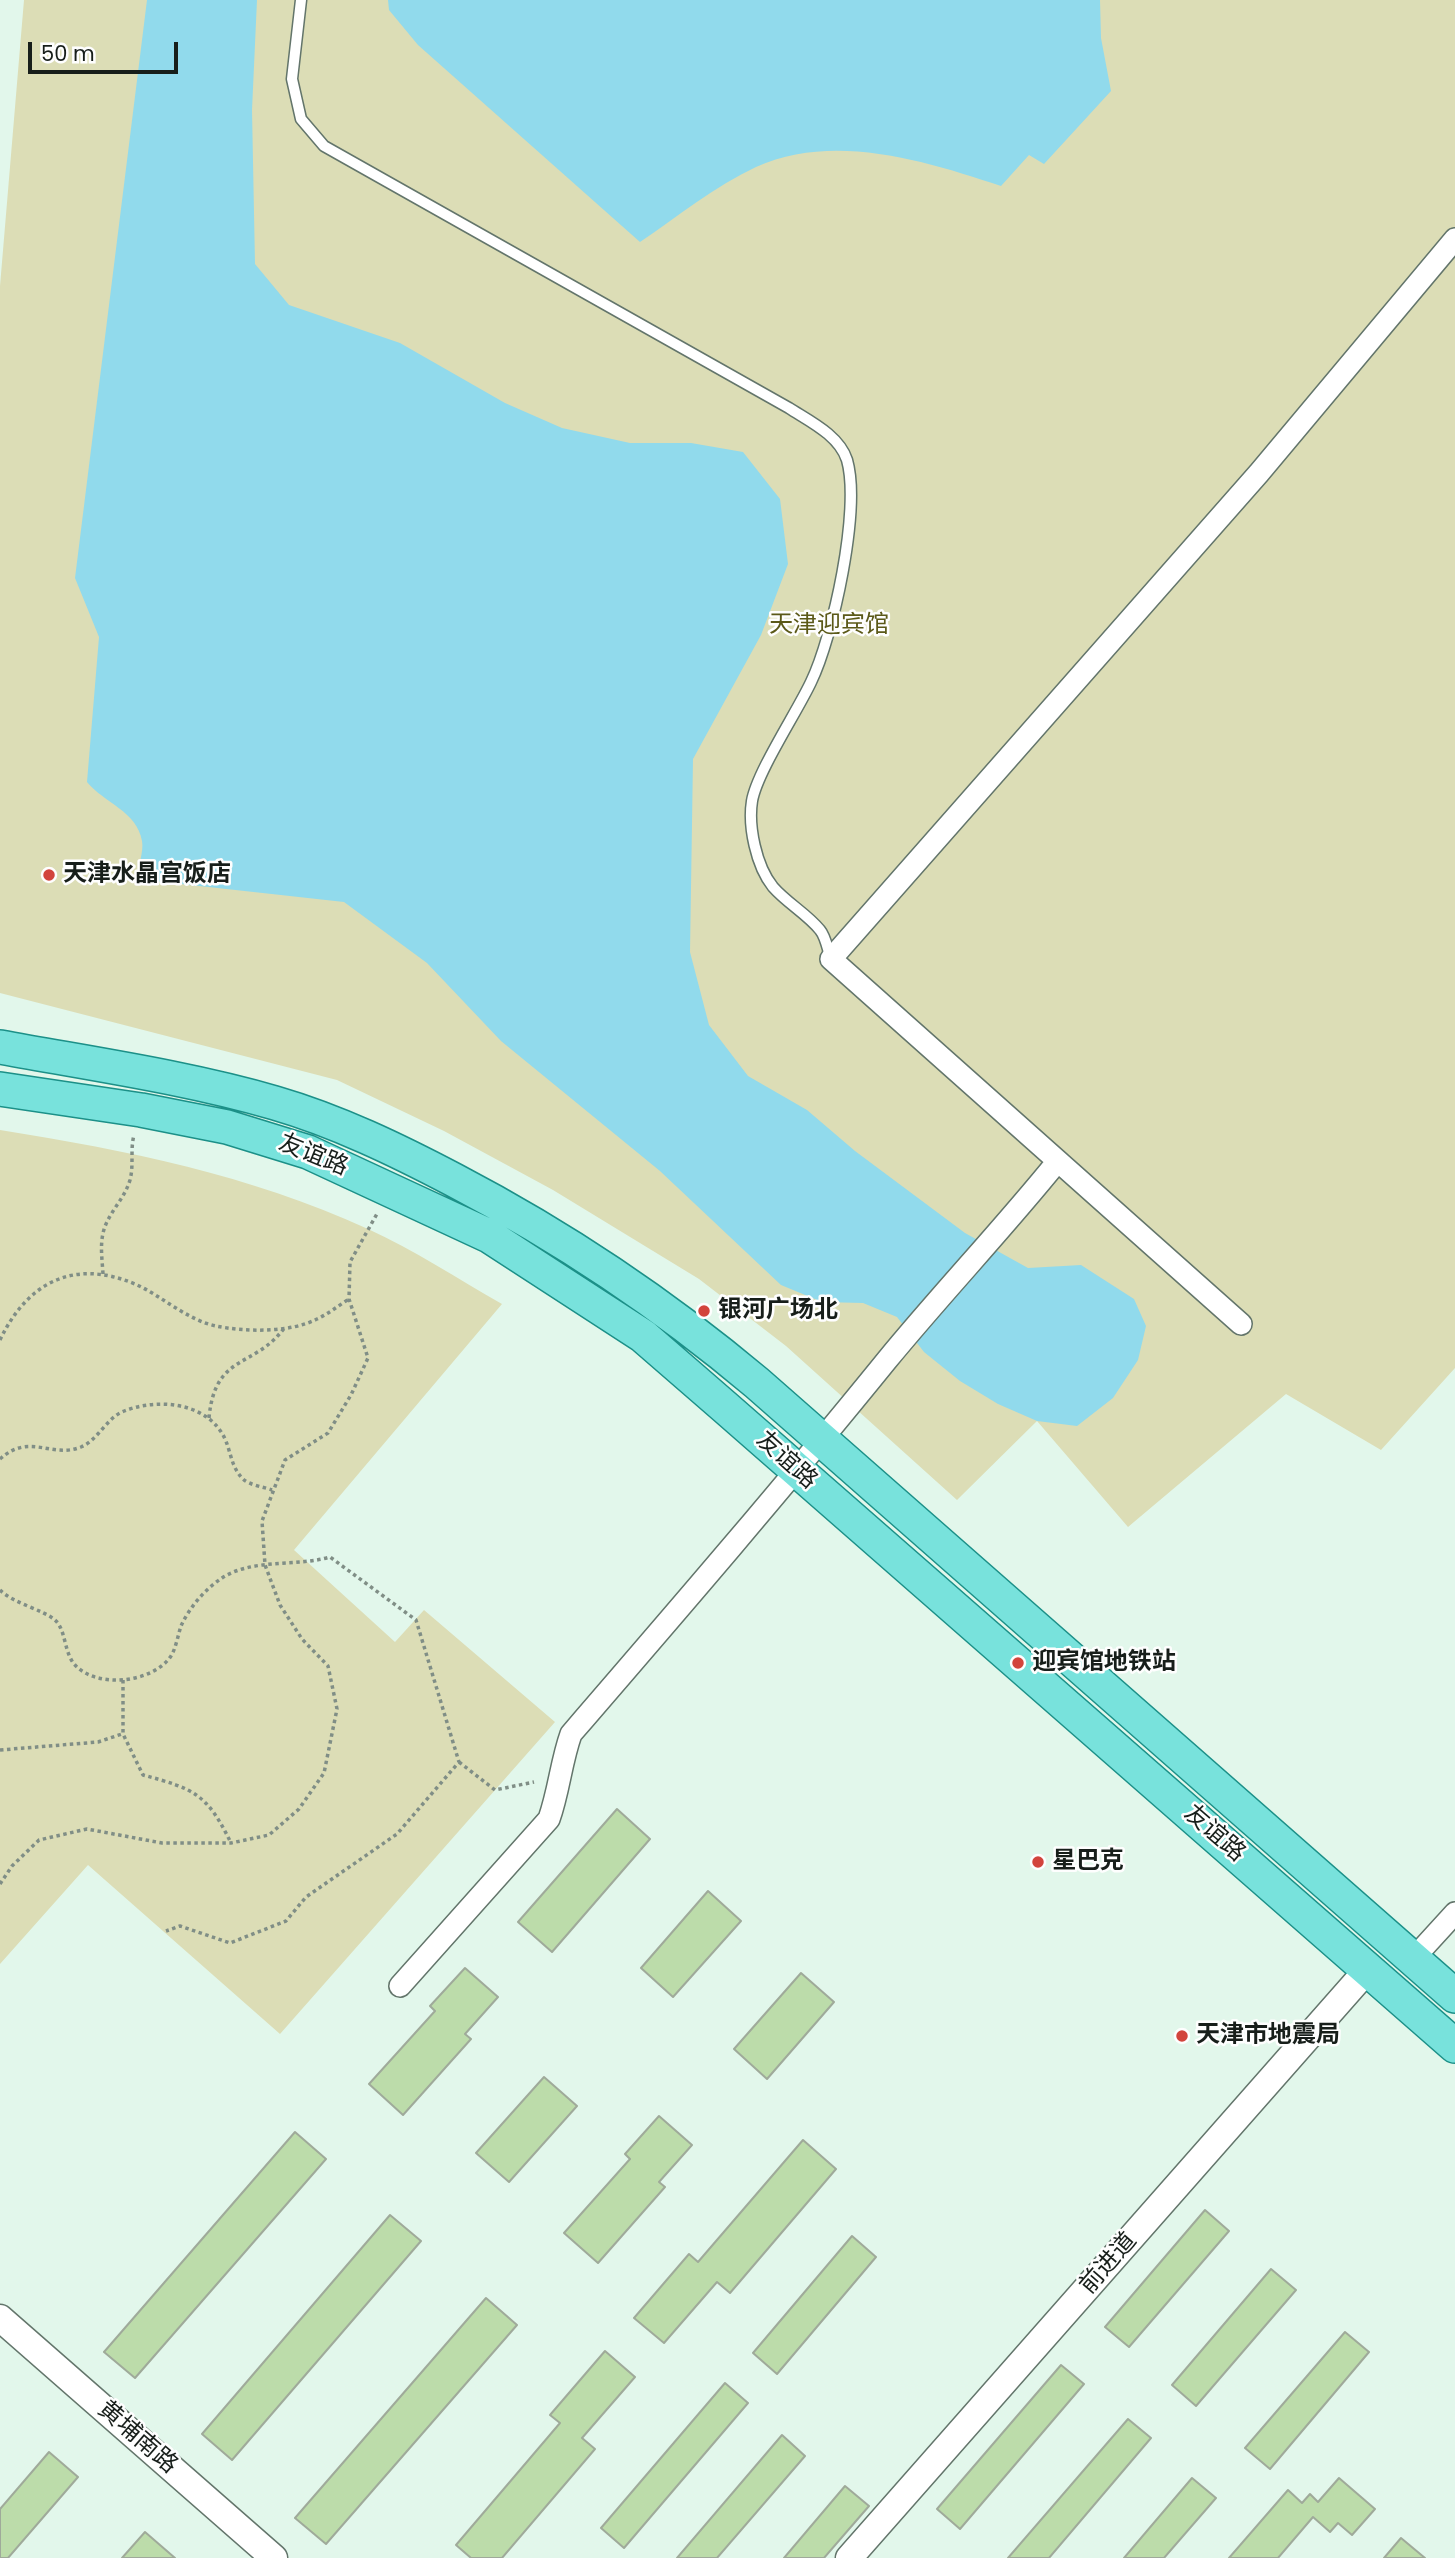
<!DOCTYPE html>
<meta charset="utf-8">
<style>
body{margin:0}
#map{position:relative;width:1455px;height:2558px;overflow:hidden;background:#e2f7eb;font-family:Poppins,sans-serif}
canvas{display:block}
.scale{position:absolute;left:28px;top:42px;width:150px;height:32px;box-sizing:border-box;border:4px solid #171e1a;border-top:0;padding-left:9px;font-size:21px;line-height:24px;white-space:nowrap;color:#171e1a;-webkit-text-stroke:5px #fefefe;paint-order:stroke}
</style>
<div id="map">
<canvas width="1455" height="2558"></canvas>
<div class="scale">50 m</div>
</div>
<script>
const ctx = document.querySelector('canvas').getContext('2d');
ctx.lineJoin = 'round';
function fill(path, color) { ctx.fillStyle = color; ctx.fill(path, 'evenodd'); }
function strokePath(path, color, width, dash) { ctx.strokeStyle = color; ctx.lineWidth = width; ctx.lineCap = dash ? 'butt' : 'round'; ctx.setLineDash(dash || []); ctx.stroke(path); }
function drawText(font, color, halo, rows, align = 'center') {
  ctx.font = font + ' Poppins,"Noto Sans SC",sans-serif'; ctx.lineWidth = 5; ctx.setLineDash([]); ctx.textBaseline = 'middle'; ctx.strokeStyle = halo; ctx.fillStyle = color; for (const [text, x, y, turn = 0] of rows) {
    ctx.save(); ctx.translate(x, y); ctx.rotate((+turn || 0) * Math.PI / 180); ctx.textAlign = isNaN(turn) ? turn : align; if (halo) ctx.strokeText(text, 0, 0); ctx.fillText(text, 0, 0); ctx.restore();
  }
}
const green = new Path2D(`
 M24,0H1455V1368L1381,1450L1286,1394L1128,1527L1037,1421L957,1500L786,1346L699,1279L553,1190L444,1131L337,1080L0,993V286Z
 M0,1130C130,1151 247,1174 368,1229C414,1250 458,1279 502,1304L294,1550L395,1642L424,1610L555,1722L280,2034L88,1865L0,1964Z`);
const water = new Path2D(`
 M147,0H257L252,110L255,264L289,305L400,343L505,403L562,428L630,443H691L743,452L780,499L788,564L761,635L693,759L690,952L709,1025L748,1076L807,1110L855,1151L965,1233L1028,1268L1081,1265L1134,1299L1146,1326L1138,1360L1113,1398L1077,1426L1037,1421L998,1404L960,1381L924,1352L897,1317L863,1303L822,1302L781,1285L660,1171L501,1041L427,963L344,902L136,879C138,868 144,851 142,841C137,811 104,803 87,782L99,637L75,578Z
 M388,0H1100L1101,38L1111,91L1044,164L1029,155L1001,186C925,161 834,132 756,167C715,186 677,217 640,242L418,45L389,10Z`);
const building = new Path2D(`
 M617,1809L650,1839L552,1952L518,1922Z
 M708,1891L741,1921L673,1997L641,1968Z
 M465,1968L498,1997L465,2034L471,2039L403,2115L369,2084L435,2011L430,2006Z
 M801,1973L834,2002L767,2079L734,2049Z
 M544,2077L577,2106L509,2182L476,2153Z
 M659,2116L692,2145L659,2182L665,2187L598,2263L564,2233L630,2159L625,2154Z
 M295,2132L326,2159L135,2378L104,2352Z
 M803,2140L836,2169L730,2293L717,2282L664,2343L634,2318L689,2254L698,2262Z
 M1205,2210L1229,2231L1129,2347L1105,2327Z
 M390,2215L421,2241L232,2460L202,2434Z
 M852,2236L876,2257L777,2374L753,2353Z
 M1271,2269L1296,2290L1196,2406L1172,2385Z
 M486,2298L517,2325L326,2544L295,2518Z
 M1345,2332L1369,2352L1270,2469L1245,2448Z
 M605,2351L635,2377L582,2438L595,2449L502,2558H471L456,2545L560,2423L550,2415Z
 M1061,2365L1084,2384L960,2529L937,2509Z
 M725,2383L748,2403L624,2548L601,2528Z
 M1128,2419L1151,2438L1049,2558H1008Z
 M782,2435L805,2456L717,2558H677Z
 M49,2452L78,2477L8,2558H0V2509Z
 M1192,2478L1216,2498L1164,2558H1124Z
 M1339,2478L1375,2509L1352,2535L1338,2523L1330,2532L1313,2517L1278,2558H1229L1288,2490L1302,2503L1310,2494L1318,2502Z
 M845,2486L869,2506L824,2558H784Z
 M145,2532L175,2558H122Z
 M1401,2538L1425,2558H1384Z`);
const path = new Path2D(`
 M103,1274C102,1257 99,1240 106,1224C113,1208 125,1197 130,1180C134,1165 130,1150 134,1135
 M0,1340C27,1283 73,1258 135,1284C162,1296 187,1320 216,1326C245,1332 290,1333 317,1319C328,1314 338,1306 349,1299
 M209,1418C215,1352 255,1369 285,1327
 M0,1459C30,1432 51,1459 81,1447C98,1440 106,1419 122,1412C154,1398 204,1401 223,1435C231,1449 230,1466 243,1479C249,1485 264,1487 272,1490
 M0,1590C14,1604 45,1610 56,1621C66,1631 64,1653 75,1665C97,1689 153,1683 171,1656C176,1648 178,1635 181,1626C189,1608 205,1589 222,1578C253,1558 296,1567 330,1557L416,1620L459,1762L397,1834L306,1897L286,1921L230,1943L180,1926L166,1931
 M123,1680V1734L143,1775C195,1789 207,1794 231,1843
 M0,1750L98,1742L122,1734
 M459,1762L495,1790L534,1782
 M0,1884L12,1866L39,1840L87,1829L162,1843H231L269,1835L299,1809L324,1773L337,1709L328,1666L302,1639L280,1605L265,1565L262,1521L285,1460L328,1433L351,1395L368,1358L349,1299L350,1262L378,1212`);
const service = new Path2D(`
 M301,0L292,79L301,119L324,146L789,408C809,421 839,435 847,460C861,509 833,637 811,682C797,712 757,772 752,801C748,826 756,866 773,887C787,903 807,914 820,930C826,937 828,951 831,959`);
const minor = new Path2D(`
 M1241,1324L831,959L1259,473L1455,239
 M1413,1959L1455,1913
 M400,1986L549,1819C559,1791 561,1762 571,1734C678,1610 784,1487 887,1360C942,1293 1002,1230 1057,1162`);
const tertiary = new Path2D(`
 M0,2318L274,2558
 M849,2558L1368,1969`);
const primary = new Path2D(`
 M0,1047C92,1064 185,1077 275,1103C337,1121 397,1150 454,1180C563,1237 663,1304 757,1383L1455,1996
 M0,1089L141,1110L227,1127L308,1152L489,1236L643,1336L726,1408L1455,2046`);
const markers = [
 [49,875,7,"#d2443c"],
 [704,1311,7,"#d2443c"],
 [1018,1663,7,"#d2443c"],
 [1038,1862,7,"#d2443c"],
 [1182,2036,7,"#d2443c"]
];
const parkNames = [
 ["天津迎宾馆",829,626]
];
const poiNames = [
 ["天津水晶宫饭店",63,875],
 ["银河广场北",718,1311],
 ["迎宾馆地铁站",1032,1663],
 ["星巴克",1052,1862],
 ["天津市地震局",1196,2036]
];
const streetNames = [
 ["友谊路",313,1156,22],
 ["友谊路",786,1461,42],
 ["友谊路",1214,1834,41],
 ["前进道",1109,2264,-49],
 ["黄埔南路",137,2438,41]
];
fill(green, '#dcddb6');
fill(water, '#91daec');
fill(building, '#bcdcaa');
strokePath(building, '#9faa9a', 2);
strokePath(service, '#63756b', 13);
strokePath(minor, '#63756b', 24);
strokePath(tertiary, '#63756b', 29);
strokePath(primary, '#1c9088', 36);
strokePath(path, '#808e86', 3.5, [3.5, 3.5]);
strokePath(service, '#fff', 10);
strokePath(minor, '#fff', 21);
strokePath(tertiary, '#fff', 26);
strokePath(primary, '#78e2dc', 33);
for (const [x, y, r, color] of markers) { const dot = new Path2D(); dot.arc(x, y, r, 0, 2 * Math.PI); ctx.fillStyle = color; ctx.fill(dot); strokePath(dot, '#fefefe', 2.5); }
drawText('24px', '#5b5918', '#fefefe', parkNames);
drawText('bold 24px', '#171e1a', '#fefefe', poiNames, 'left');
drawText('24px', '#171e1a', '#fefefe', streetNames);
</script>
